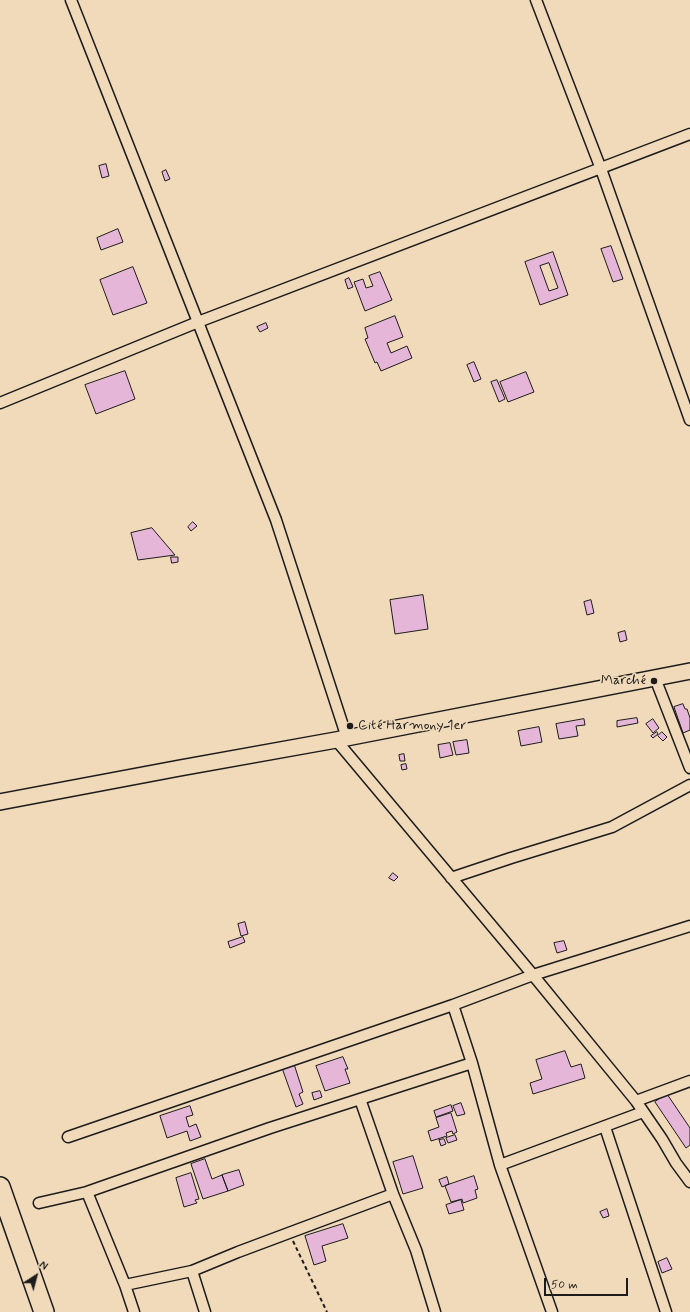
<!DOCTYPE html>
<meta charset="utf-8">
<style>
body{margin:0}
#map{position:relative;width:690px;height:1312px;overflow:hidden;background:#f1daba;font-family:Mynerve,sans-serif}
canvas{display:block}
.north{position:absolute;left:16px;top:1256px;width:40px;height:40px;-webkit-text-stroke:3px #f1daba;paint-order:stroke;rotate:36deg;font-size:11px;font-weight:700;line-height:16px;text-align:center;color:#1c1c1c}
.north::after{content:'';display:block;margin:auto;width:14px;height:18px;background:#1c1c1c;clip-path:polygon(50% 0,100% 100%,50% 72%,0 100%)}
.scale{position:absolute;left:544px;top:1278px;width:84px;height:18px;box-sizing:border-box;border:2px solid #1c1c1c;border-top:0;padding-left:5px;font-size:12px;line-height:14px;white-space:nowrap;color:#1c1c1c;-webkit-text-stroke:3px #f1daba;paint-order:stroke}
</style>
<div id="map">
<canvas width="690" height="1312"></canvas>
<div class="north">N</div>
<div class="scale">50 m</div>
</div>
<script>
const ctx = document.querySelector('canvas').getContext('2d');
ctx.lineJoin = 'round';
function fill(path, color) { ctx.fillStyle = color; ctx.fill(path, 'evenodd'); }
function strokePath(path, color, width, dash) { ctx.strokeStyle = color; ctx.lineWidth = width; ctx.lineCap = dash ? 'butt' : 'round'; ctx.setLineDash(dash || []); ctx.stroke(path); }
function drawText(font, color, halo, rows, align = 'center') {
  ctx.font = font + ' Mynerve,sans-serif'; ctx.lineWidth = 3.5; ctx.setLineDash([]); ctx.textBaseline = 'middle'; ctx.strokeStyle = halo; ctx.fillStyle = color; for (const [text, x, y, turn = 0] of rows) {
    ctx.save(); ctx.translate(x, y); ctx.rotate((+turn || 0) * Math.PI / 180); ctx.textAlign = isNaN(turn) ? turn : align; if (halo) ctx.strokeText(text, 0, 0); ctx.fillText(text, 0, 0); ctx.restore();
  }
}
const building = new Path2D(`
 M106,164L109,176L102,178L99,166Z
 M166,170L170,179L165,181L162,172Z
 M118,229L123,242L101,250L97,238Z
 M611,246L623,279L613,282L601,249Z
 M553,252L568,295L540,305L525,262ZM549,263L558,288L549,291L540,266Z
 M133,267L147,303L113,315L100,280Z
 M380,272L392,300L365,311L354,282L363,279L366,288L373,286L369,276Z
 M349,278L353,287L348,289L345,280Z
 M395,316L403,337L387,343L391,353L407,346L412,358L381,371L377,362L375,363L365,339L368,338L365,328Z
 M266,323L268,328L260,332L257,327Z
 M474,362L481,379L474,382L467,365Z
 M125,371L135,399L96,414L85,385Z
 M526,372L534,392L508,402L500,382Z
 M497,380L505,399L499,402L491,382Z
 M193,522L197,526L191,531L188,527Z
 M152,528L175,555L138,560L131,533Z
 M171,557H178V562L172,563Z
 M423,595L428,629L395,634L390,600Z
 M591,600L594,613L587,615L584,602Z
 M625,631L627,640L620,642L618,633Z
 M683,704L685,709H687L690,718V730L683,733L674,707Z
 M637,718L638,723L617,727V721Z
 M584,719L585,725L576,726L578,736L559,739L556,724Z
 M653,719L659,728L653,733L646,724Z
 M539,727L542,742L521,746L518,731Z
 M657,732L658,734L653,738L651,736Z
 M662,732L667,737L663,741L658,736Z
 M467,740L469,753L456,755L453,742Z
 M450,743L453,755L440,758L438,745Z
 M404,754L405,761H400L399,755Z
 M406,764L407,769L402,770L401,765Z
 M393,873L398,877L394,881L389,878Z
 M245,922L248,934L241,936L238,924Z
 M243,937L245,942L230,948L228,942Z
 M564,941L567,950L557,953L554,943Z
 M565,1051L571,1067L581,1064L585,1078L533,1094L530,1083L542,1079L536,1060Z
 M343,1057L348,1069H345L350,1083L325,1091L316,1066Z
 M294,1064L303,1092L299,1094L303,1104L296,1107L282,1068Z
 M320,1091L322,1097L314,1100L312,1093Z
 M667,1094L690,1128V1145L686,1148L655,1102Z
 M461,1103L465,1114L457,1116L453,1106Z
 M451,1105L453,1111L436,1117L434,1111Z
 M190,1106L193,1115L186,1117L189,1127L196,1124L201,1137L190,1141L187,1131L167,1138L160,1116Z
 M451,1113L457,1132L453,1134L452,1131L446,1133L447,1136L431,1141L428,1131L439,1127L436,1118Z
 M455,1135L457,1140L448,1143L446,1138Z
 M444,1139L446,1144L441,1146L439,1140Z
 M413,1156L423,1188L403,1194L393,1162Z
 M205,1159L212,1179L222,1175L228,1191L203,1199L191,1164Z
 M239,1170L244,1185L228,1191L222,1175Z
 M191,1173L199,1199L195,1200L197,1203L184,1207L176,1178Z
 M474,1176L478,1189L475,1190L477,1198L463,1203L462,1199L451,1202L445,1186Z
 M447,1177L449,1184L442,1187L439,1180Z
 M461,1200L464,1210L449,1214L446,1205Z
 M607,1209L609,1216L603,1218L600,1212Z
 M343,1224L348,1238L322,1246L326,1261L314,1265L305,1236Z
 M667,1258L672,1269L662,1273L658,1262Z`);
const path = new Path2D(`
 M293,1241L327,1312`);
const street = new Path2D(`
 M71,0L276,520L347,738
 M536,0L601,169L690,420
 M0,403L198,322L690,134
 M655,678L690,768
 M336,740L533,975L636,1101L662,1139L676,1163L690,1182
 M451,878L511,858L612,827L690,785
 M453,1005L472,1063L500,1165L552,1312
 M360,1099L393,1194L416,1250L435,1312
 M636,1101L690,1081
 M605,1127L666,1312
 M68,1137L453,1005L533,975L690,926
 M500,1165L643,1112
 M87,1192L270,1128L472,1063
 M39,1203L87,1192L125,1285L134,1312
 M192,1271L205,1312
 M125,1285L192,1271L238,1252L393,1194`);
const secondary = new Path2D(`
 M0,802L180,768L336,740L690,671`);
const highway = new Path2D(`
 M0,1187L44,1312`);
const markers = [
 [654,681,4,"#1c1c1c"],
 [350,726,4,"#1c1c1c"]
];
const poiNames = [
 ["Marché",646,681],
 ["Cité Harmony 1er",358,726,"left"]
];
fill(building, '#e5b6d7');
strokePath(building, '#1c1c1c', 1);
strokePath(street, '#1c1c1c', 13);
strokePath(secondary, '#1c1c1c', 18);
strokePath(highway, '#1c1c1c', 22);
strokePath(path, '#1c1c1c', 2, [4, 3]);
strokePath(street, '#f1daba', 10);
strokePath(secondary, '#f1daba', 15);
strokePath(highway, '#f1daba', 19);
for (const [x, y, r, color] of markers) { const dot = new Path2D(); dot.arc(x, y, r, 0, 2 * Math.PI); ctx.fillStyle = color; ctx.fill(dot); strokePath(dot, '#f1daba', 1.5); }
drawText('14px', '#1c1c1c', '#f1daba', poiNames, 'right');
</script>
